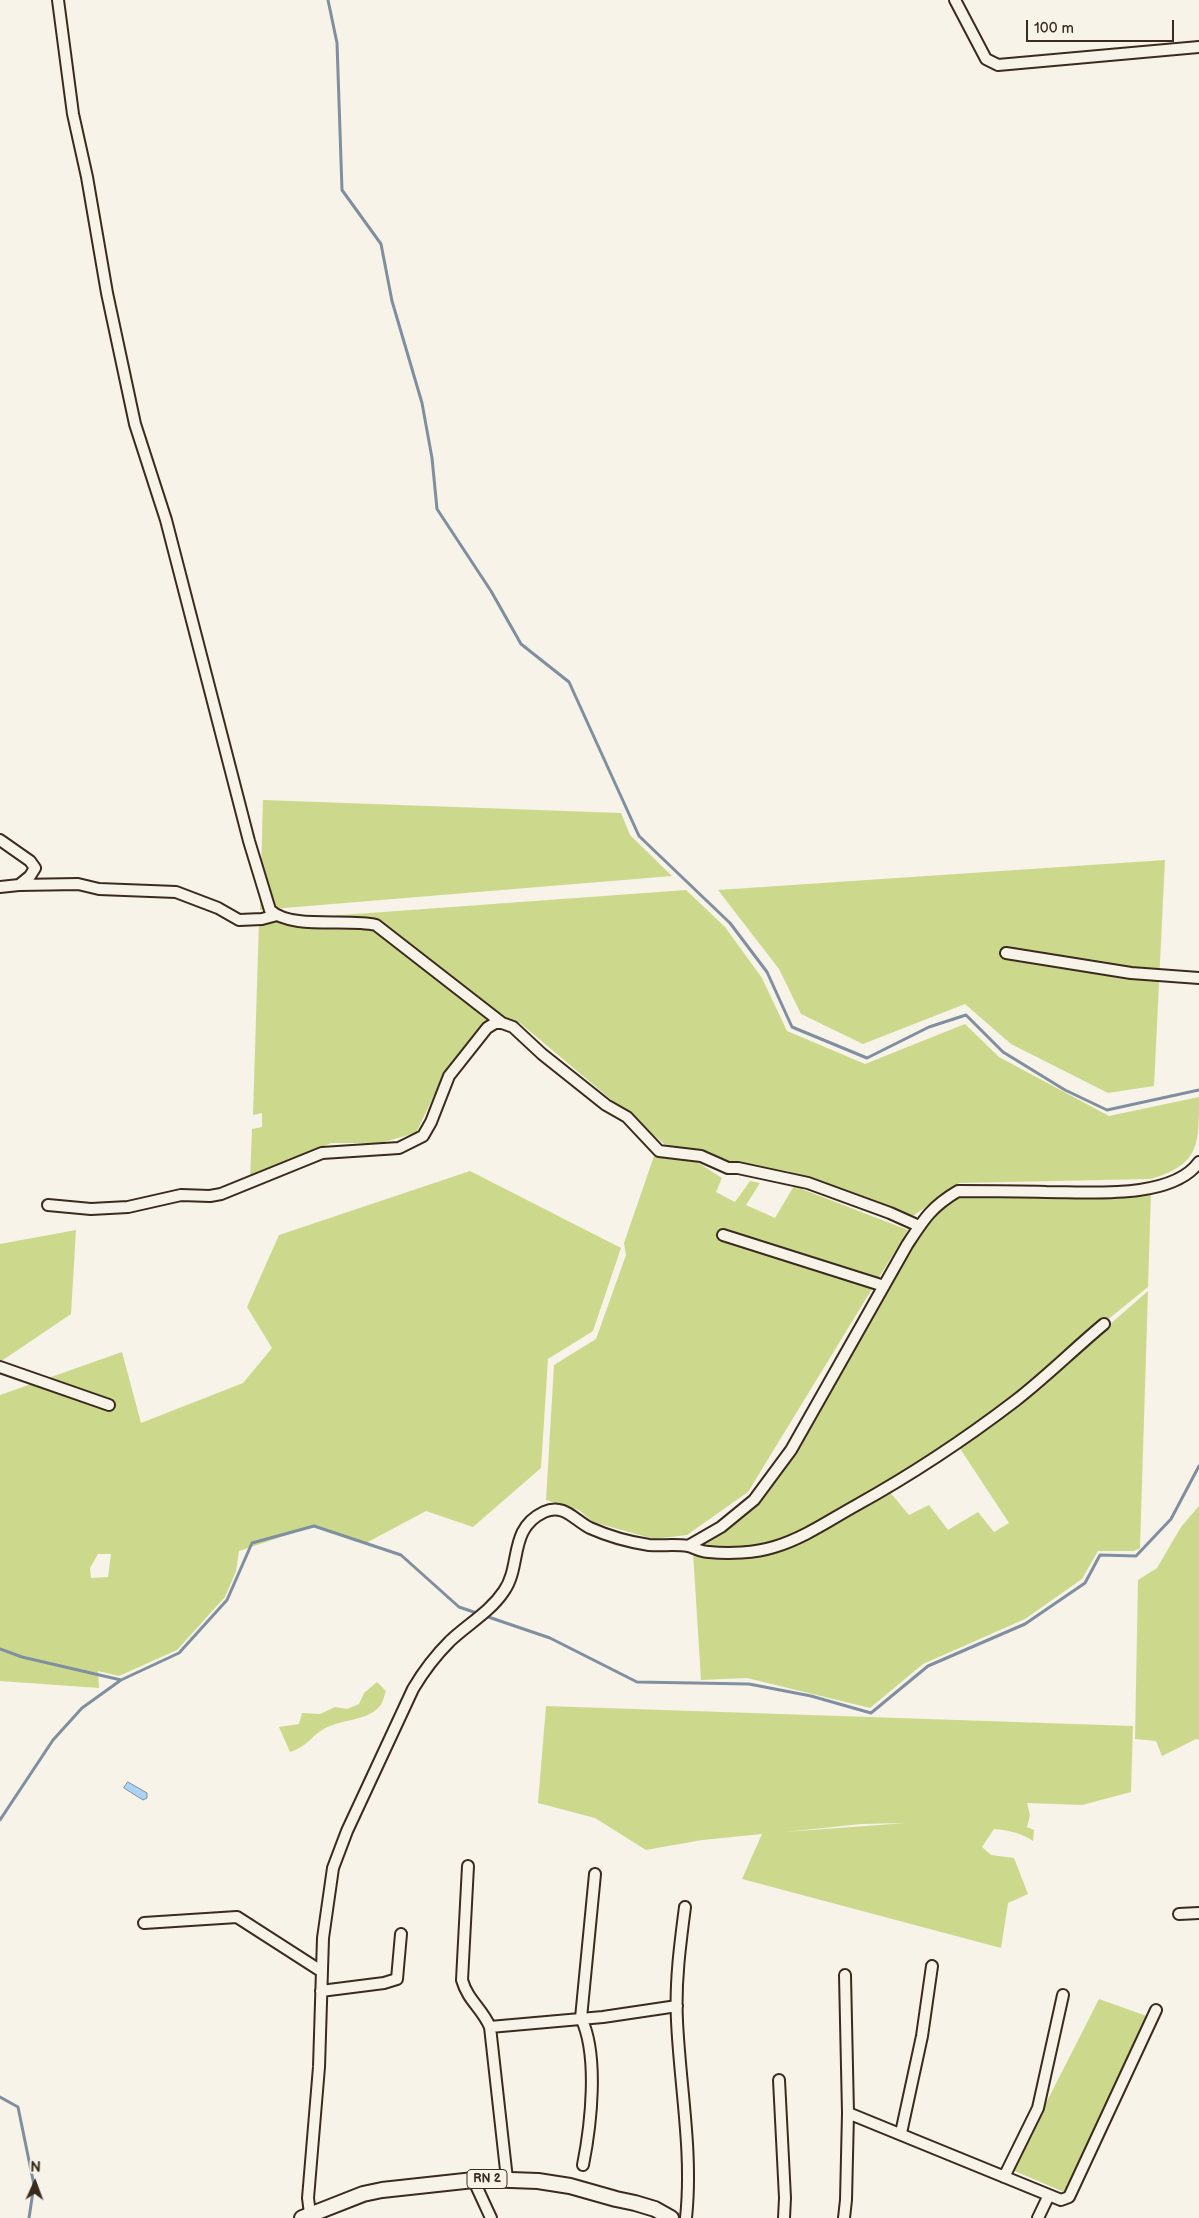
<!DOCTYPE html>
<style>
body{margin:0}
#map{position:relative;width:1199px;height:2218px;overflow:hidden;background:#f7f3e8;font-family:"Balsamiq Sans",sans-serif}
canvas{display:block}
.north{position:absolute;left:10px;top:2158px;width:50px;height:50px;-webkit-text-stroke:4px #f7f3e8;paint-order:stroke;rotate:2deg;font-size:14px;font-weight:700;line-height:20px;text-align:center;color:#3b2a1e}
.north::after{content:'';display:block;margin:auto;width:18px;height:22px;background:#3b2a1e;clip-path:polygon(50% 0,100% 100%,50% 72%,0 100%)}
.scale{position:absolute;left:1026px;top:20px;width:148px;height:22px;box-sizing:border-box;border:2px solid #3b2a1e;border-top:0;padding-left:6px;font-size:15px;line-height:18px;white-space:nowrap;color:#3b2a1e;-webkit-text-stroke:4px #f7f3e8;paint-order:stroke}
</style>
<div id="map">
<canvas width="1199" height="2218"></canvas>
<div class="north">N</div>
<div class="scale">100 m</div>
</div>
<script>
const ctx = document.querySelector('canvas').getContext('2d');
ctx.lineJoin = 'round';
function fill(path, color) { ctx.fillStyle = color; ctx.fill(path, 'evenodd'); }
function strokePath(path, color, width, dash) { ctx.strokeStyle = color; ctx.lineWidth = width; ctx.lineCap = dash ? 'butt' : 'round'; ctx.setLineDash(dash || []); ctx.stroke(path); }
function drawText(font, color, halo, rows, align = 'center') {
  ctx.font = font + ' "Balsamiq Sans",sans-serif'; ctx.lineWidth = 4; ctx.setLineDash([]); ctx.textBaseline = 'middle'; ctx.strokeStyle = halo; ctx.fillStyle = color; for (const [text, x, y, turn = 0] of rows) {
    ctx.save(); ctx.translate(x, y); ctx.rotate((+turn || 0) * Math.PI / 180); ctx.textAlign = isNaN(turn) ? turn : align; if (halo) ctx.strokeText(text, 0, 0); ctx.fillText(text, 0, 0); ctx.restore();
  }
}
const green = new Path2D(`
 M263,800L621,813L630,835L672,876L260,910Z
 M1165,860L1154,1086L1108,1093L1011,1044L965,1004L863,1044L801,1014L779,969L718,890Z
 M686,890L725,927L762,978L787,1031L865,1064L965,1024L999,1057L1109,1116L1199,1097C1199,1147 1199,1164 1151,1179L959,1183L913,1216L787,1171L732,1166L710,1152L664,1144L520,1023L494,1014L446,1070L416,1133L380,1143H331L250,1179L252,1129L262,1127V1113L253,1115L259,921Z
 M654,1156L697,1162L722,1178L716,1192L735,1202L750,1181L760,1183L746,1205L775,1218L794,1186L908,1230L748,1492L687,1535L654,1539L593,1522L579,1510L546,1500L554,1365L596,1339L626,1255L624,1243Z
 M470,1171L621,1248L593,1331L548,1359L541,1468L473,1527L426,1511L366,1543L314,1526L239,1551L236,1571L225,1597L177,1650L119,1676L98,1671L99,1688L0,1681V1395L122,1352L141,1423L243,1383L272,1348L247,1307L279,1235ZM98,1554H111L108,1577L91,1578L90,1568Z
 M1151,1191L1148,1287L1012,1397L924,1461L809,1528L770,1543L742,1547L699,1545L757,1503L870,1312L929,1219L941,1206L959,1195Z
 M76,1230L71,1314L0,1362V1244Z
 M1148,1291L1140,1548L1134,1551H1098L1082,1579L1025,1619L923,1664L870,1708L747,1678L701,1680L693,1552L776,1551L815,1535L889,1491L909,1515L929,1505L948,1530L978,1512L994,1532L1009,1523L959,1447L1019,1404Z
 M1199,1506V1740L1196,1739L1162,1756L1156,1741L1135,1739L1138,1580L1157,1568L1181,1527Z
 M377,1682L386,1691C384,1696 383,1703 380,1706C366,1722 339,1719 322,1730C310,1738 306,1747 290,1752L279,1727L299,1724L302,1713L320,1714L335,1707L347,1709L359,1704L364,1693Z
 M546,1706L1133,1726L1131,1792L1082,1805L1027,1803L1030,1815L1027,1827L1034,1830L1033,1841C1022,1833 1008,1830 994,1829L982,1847L991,1855L1014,1858L1028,1894L1008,1903L1001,1948L742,1879L762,1834L702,1840L646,1850L595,1818L538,1803ZM905,1823L785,1832L861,1824Z
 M1099,1999L1152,2018L1064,2192L1012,2170Z`);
const water = new Path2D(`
 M128,1782L147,1793V1798L143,1800L124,1788Z`);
const stream = new Path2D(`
 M328,0L337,43L342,190L381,244L392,301L422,403L432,458L437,509L491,591L521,644L569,682L639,836L730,923L767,972L792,1027L867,1058L929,1027L966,1015L1003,1052L1065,1090L1107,1110L1199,1090
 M0,1649L22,1657L121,1680L82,1708L53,1740L0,1820
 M121,1680L179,1653L227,1600L252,1543L314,1526L401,1555L459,1607L550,1638L637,1682L749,1684L811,1696L871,1713L928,1666L1025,1624L1085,1583L1100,1555L1136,1556L1171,1519L1199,1466
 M0,2097L18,2107L34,2185L29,2218`);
const minor = new Path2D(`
 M58,0L73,114L87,177L107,293L135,424L166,520L249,841L270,910C291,930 348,918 376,925L502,1023
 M955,0L986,59L998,65L1199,47
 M0,840L30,861L35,868L30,876L19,885L78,884L99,889L176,892L218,908L239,920L262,919L277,915
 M0,887L19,885
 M1006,953L1131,973L1199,978
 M48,1205L91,1209L128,1207L181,1195L210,1196L221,1194L322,1153L399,1148L423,1136L431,1122L449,1076L487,1028L495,1023H502L513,1027L542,1054L606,1105L627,1117L659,1151L701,1156L728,1168H738L808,1183L890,1213L919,1226
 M723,1235L884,1286
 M0,1367L109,1405
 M688,1546L721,1527L754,1500L791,1450L907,1245C924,1219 931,1207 958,1191C987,1191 1017,1191 1046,1192C1088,1192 1172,1200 1199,1162
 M468,1866L462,1980C468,2001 482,2008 490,2027L507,2179
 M685,1907C680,1945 675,1983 677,2021C680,2087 693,2152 686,2218
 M1179,1914L1199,1913
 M144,1923L237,1917L321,1971
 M321,1991L384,1983L397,1979L401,1934
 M490,2027L603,2017L677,2006
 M779,2080L785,2198L784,2218
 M848,2113L1061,2200L1069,2197L1156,2010
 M901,2133L922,2036L932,1966
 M583,2165C591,2125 599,2055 581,2018L595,1874
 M1004,2177L1038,2108L1063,1995
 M473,2179L491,2218
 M313,2218L310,2214L308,2198L319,2067L323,1938L333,1868L347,1831L413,1689C423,1672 436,1655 450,1641C468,1624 490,1612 504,1591C522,1565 508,1529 544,1512C564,1503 574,1520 590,1528C608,1536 629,1542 649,1545C662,1546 675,1544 688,1546C695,1548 701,1552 709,1552C729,1554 755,1553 774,1547C804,1538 828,1521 855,1506C911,1475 964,1440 1015,1401C1046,1377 1074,1349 1104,1324
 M844,2218L846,2200L848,2113L845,1975
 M1038,2218L1049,2195`);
const highway = new Path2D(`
 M302,2218L363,2194L382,2190L483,2179L538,2181L570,2186L616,2199L635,2203L655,2209L671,2218`);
const shields = [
 [487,2179,40]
];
const shieldNames = [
 ["RN 2",487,2179]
];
fill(green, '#ccd98c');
fill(water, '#acd3f6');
strokePath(water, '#7f8fa0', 1);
strokePath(stream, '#7f8fa0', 3);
strokePath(minor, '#3b2a1e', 14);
strokePath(highway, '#3b2a1e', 18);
strokePath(minor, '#f7f3e8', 10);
strokePath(highway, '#f7f3e8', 14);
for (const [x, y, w] of shields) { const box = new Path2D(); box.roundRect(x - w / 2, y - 9.5, w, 19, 4); ctx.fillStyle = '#f7f3e8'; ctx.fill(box); strokePath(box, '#3b2a1e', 1); }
drawText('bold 12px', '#3b2a1e', null, shieldNames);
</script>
